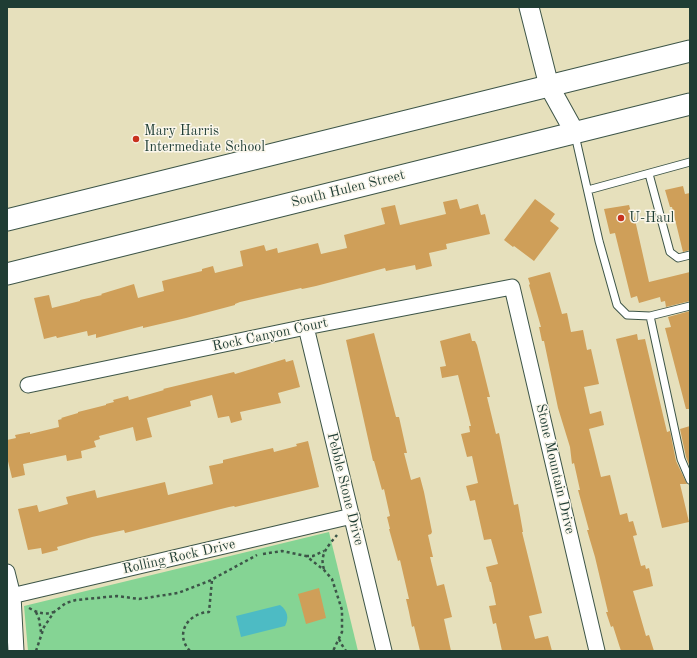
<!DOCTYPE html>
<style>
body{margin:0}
#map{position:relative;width:697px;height:658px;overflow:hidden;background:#e6e0bc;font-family:"Old Standard TT",serif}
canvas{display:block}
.frame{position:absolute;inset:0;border:8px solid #1f3d34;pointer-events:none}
</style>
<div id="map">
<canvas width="697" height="658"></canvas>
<div class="frame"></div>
</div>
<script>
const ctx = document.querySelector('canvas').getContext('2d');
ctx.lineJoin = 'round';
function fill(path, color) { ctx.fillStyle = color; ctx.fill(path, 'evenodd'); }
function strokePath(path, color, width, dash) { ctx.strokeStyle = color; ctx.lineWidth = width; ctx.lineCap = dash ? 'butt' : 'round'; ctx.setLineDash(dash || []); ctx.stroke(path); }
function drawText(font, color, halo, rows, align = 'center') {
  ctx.font = font + ' "Old Standard TT",serif'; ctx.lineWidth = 3; ctx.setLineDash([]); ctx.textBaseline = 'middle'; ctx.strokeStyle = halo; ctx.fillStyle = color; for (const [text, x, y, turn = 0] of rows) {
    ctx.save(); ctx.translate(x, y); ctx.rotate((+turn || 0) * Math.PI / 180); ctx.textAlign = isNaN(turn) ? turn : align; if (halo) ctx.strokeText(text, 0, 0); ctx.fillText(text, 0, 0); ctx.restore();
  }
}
const green = new Path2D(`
 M329,532L358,651H28L24,606Z`);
const water = new Path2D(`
 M280,605C288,611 289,618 285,626L241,637L236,616Z`);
const building = new Path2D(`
 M683,186L685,194L690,193V250L683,252L672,207H670L665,190Z
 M457,199L460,209L478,204L481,215L485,214L490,234L446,244L447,249L429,253L432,266L416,270L415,265L386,271L385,268L316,286L302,289L301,288L240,302L235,304V305L186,318L143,328V326L96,338V334L88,336L87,331L57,338L56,336L44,339L34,298L49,295L52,308L80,301V300L102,295L101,294L134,284L138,298L164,291L162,281L202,271V269L213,266L215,273L243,266L240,251L264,245L266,251L277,248L278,253L318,243L321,254L347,248L344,235L385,224L381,208L395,205L400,225L446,214L443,202Z
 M535,199L555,214L550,221L559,228L534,261L514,246L513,247L504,240Z
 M629,205L631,212L633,211L649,282L690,272V301L666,307L665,301L661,302L660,297L639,303L637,296L631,298L615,233L610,234L604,209Z
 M550,272L562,314L567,313L571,332L583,330L587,350L591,349L599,384L584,387L590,414L601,411L604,425L589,429L601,477L610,475L620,515L627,513L629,522L633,521L637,535L633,536L641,566L645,565L646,569L649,568L653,586L633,591L646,636L649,635L654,651H621L613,626L611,627L606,612H608L595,557L587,530H589L578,490H580L574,463L572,464L570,447L558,408L544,341H542L539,327H541L529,285L530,284L528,278Z
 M690,311V409H686L665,328L671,327L668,317Z
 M374,333L396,417H399L407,453H404L411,480L420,477L424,492L432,532L431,534L428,535L433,557H430L437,586L444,584L452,617L444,619L451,651H420L414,626L412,627L409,612L406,599H409L400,560L398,561L389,529H390L387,517L390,516L384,489L382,490L374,461H373L346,340Z
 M470,333L472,341H475L477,345L490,397H487L496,434L499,433L514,505L518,504L523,532H522L542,613L529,616L535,639L548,636L552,651H502L496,623L493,624L489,606L496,605L491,582H490L486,567L498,564L491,539L484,540L475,500L470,501L466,486L478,483L472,456L467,457L461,434L470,432L469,426H471L458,375L442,378L440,367L446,366L440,341Z
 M637,334L638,340L645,339L667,432L670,431L676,461L687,484H680L689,522L662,528L616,339Z
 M285,359L286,362L293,360L300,387L278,393L281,403L240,412L242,420L231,423L229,416L218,418L212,395L190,401L191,406L147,418L152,437L136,441L133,427L99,436L100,439L94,441L96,447L81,451L82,458L67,461L66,455L23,464L25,475L12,478L7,457V440L16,438L15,435L30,432V434L59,427L58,420L62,419L61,418L78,413V412L106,405V404L114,402L113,400L128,396L129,400L164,390L163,389L234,372L235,374Z
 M690,426V467L686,457L680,429Z
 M308,441L319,487L235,507L234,506L229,507L125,533L124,530L92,537L57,547L58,550L42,554L41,548L28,550L18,509L37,505L39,512L68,504L66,497L95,490L97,498L165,482L168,495L213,484L209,466L223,463V460L273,448L274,452L297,446L296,444Z
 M319,588L326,618L306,624L298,594Z`);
const path = new Path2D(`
 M263,554L282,551L306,556L324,570L332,579L342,610V632L333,651
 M306,556H313L324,551
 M324,569C319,555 328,546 337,535
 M29,608C38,613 44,615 54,612
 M36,612L39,619L41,632
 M339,639L342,645L346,651
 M36,651L44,627L54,612L66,603L76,600L117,596L139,599L178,593L209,581L257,555
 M190,651C174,634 188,613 209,612L212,580`);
const service = new Path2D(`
 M575,135L599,241L617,305L627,315L650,316L690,306
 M649,174L670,252L678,258L690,255
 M588,190L690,162
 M650,316L681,459L690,480`);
const minor = new Path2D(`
 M306,327L384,651
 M28,385L306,327L512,287L597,651
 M7,572L13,596L16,651
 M7,597L352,516`);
const tertiary = new Path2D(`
 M529,7L549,86L575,133`);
const secondary = new Path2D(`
 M7,220L690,51
 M7,274L690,104`);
const markers = [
 [136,139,4,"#c8321e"],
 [621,218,4,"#c8321e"]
];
const poiNames = [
 ["Mary Harris",144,131],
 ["Intermediate School",144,147],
 ["U-Haul",629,218]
];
const streetNames = [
 ["South Hulen Street",348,189,-14],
 ["Rock Canyon Court",270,335,-12],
 ["Stone Mountain Drive",555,469,77],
 ["Pebble Stone Drive",345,489,76],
 ["Rolling Rock Drive",179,557,-13]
];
fill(green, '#85d494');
fill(water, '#4dbbc4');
fill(building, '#cf9f59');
strokePath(service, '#3d5548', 9);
strokePath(minor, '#3d5548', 17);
strokePath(tertiary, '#3d5548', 21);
strokePath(secondary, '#3d5548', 23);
strokePath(path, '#3d5548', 2.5, [3, 3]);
strokePath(service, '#fff', 7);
strokePath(minor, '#fff', 15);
strokePath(tertiary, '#fff', 19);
strokePath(secondary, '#fff', 21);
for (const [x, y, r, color] of markers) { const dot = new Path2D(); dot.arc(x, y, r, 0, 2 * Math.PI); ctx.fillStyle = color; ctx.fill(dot); strokePath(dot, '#fbf7ec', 1.5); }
drawText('14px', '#1f3d34', '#fbf7ec', poiNames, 'left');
drawText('14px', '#1f3d34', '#fbf7ec', streetNames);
</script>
